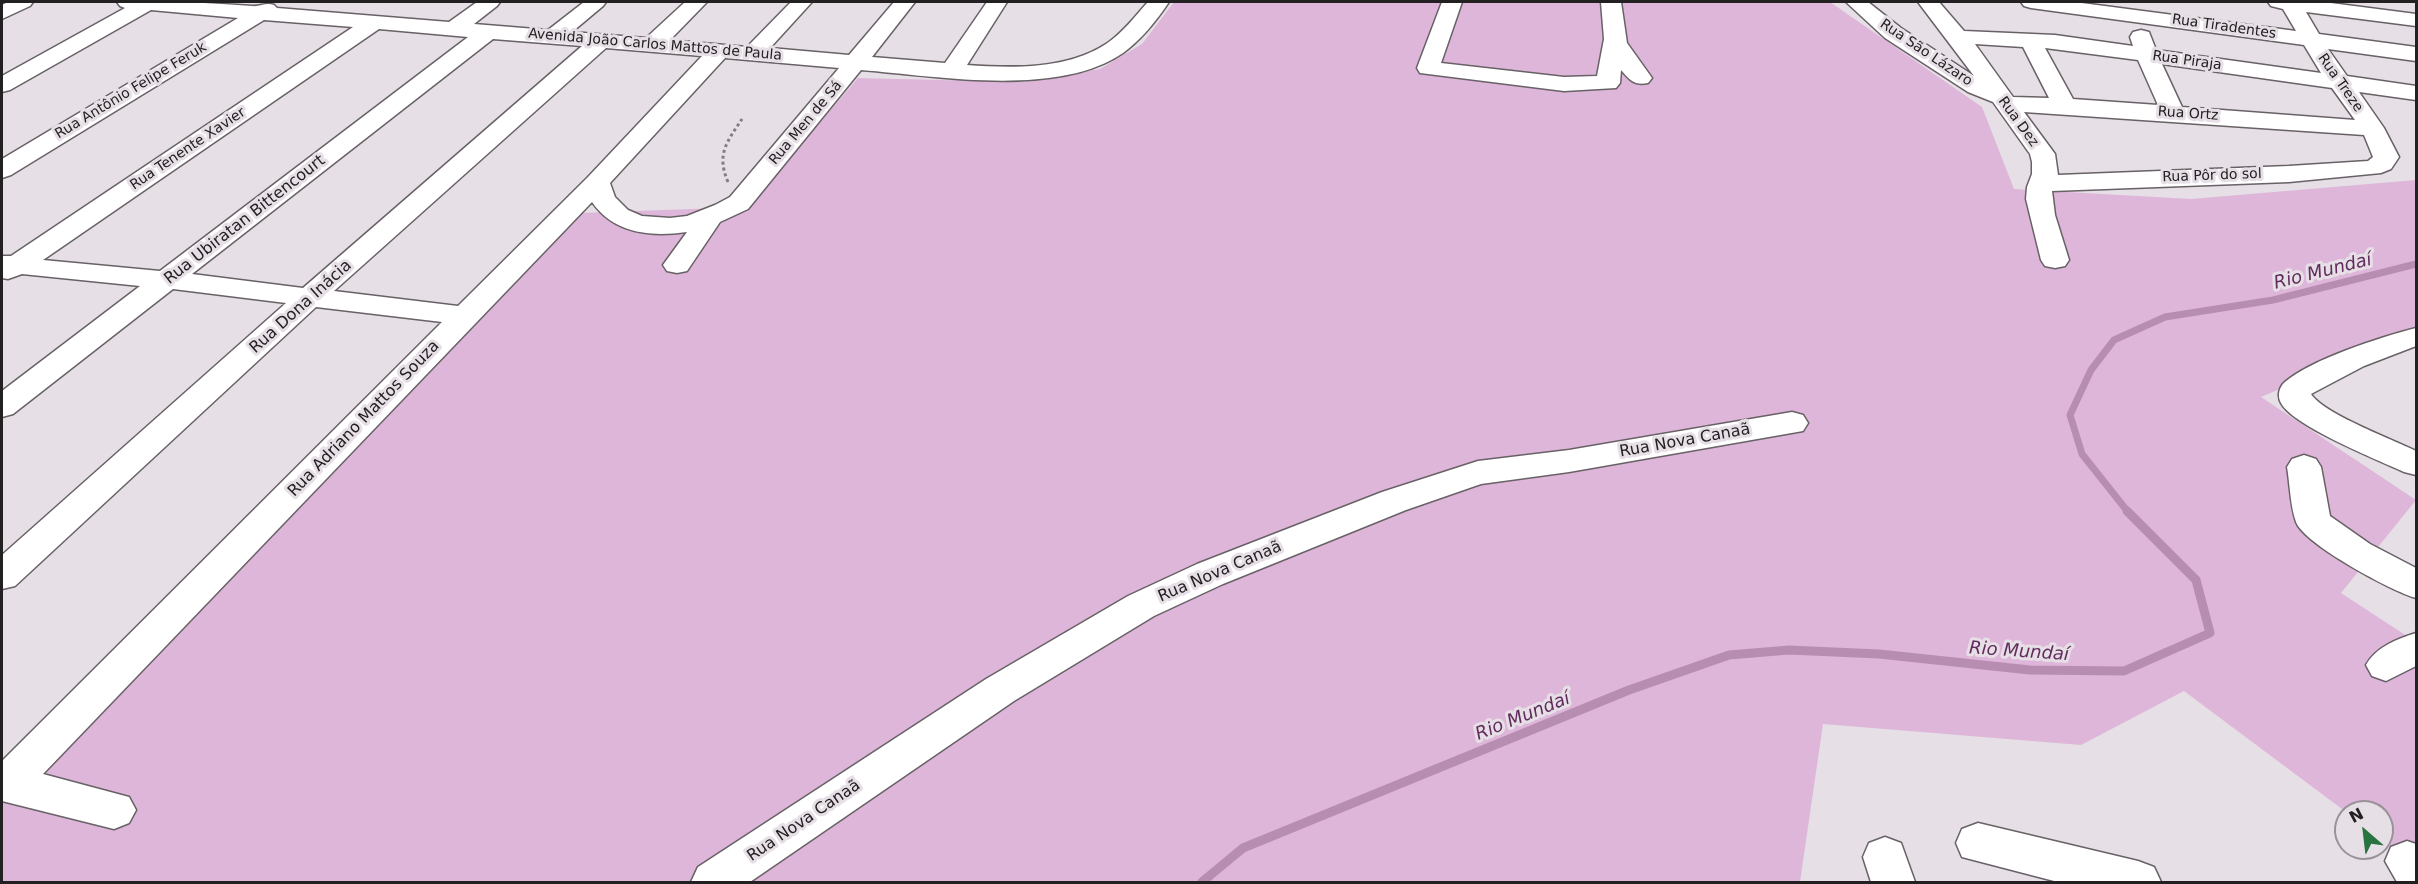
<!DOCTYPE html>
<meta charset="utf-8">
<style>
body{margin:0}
#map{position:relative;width:2418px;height:884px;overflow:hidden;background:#e7dfe6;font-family:"DejaVu Sans",sans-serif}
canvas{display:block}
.frame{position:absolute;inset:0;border:3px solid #232022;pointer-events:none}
.north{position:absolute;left:2334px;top:800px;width:60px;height:60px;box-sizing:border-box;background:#e7dfe6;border:2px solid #999398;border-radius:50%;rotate:332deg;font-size:16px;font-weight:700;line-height:24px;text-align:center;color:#232022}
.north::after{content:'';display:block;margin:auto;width:21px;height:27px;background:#297340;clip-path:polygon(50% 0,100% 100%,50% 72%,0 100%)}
</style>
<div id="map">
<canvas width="2418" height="884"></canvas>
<div class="frame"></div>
<div class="north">N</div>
</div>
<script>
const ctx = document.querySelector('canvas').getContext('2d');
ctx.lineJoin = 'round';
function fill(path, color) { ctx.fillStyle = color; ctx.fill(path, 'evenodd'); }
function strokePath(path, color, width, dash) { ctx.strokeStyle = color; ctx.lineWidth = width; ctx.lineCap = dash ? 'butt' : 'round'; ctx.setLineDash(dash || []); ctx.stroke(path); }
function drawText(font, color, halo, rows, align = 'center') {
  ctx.font = font + ' "DejaVu Sans",sans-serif'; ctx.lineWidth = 6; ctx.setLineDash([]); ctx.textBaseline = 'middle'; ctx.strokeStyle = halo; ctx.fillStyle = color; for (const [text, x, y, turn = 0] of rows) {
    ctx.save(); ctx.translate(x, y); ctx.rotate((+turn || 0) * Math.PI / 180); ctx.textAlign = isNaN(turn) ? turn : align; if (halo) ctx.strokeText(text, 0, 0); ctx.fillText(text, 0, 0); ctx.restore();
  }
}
const green = new Path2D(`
 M1174,2H1830L1982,107L2014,189L2191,199L2416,180V331L2261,397L2416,500L2341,593L2416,642V867L2382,840V812H2346L2184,691L2081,745L1823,724L1800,882H2V778L580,213L747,207L858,78L1022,82L1100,69L1142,44Z`);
const streamFar1 = new Path2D(`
 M2128,512L2082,454L2070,415L2091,370L2114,340L2165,317L2273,300L2416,264`);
const stream = new Path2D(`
 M1202,882L1243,848L1629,690L1729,655L1789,650L1879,654L2030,670L2124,671L2210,633L2196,580L2127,511`);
const path = new Path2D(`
 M728,182C716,154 727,142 742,119`);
const minor = new Path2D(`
 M8,2H33L30,6L2,19V5Z
 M117,2C161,0 208,3 252,6C260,7 266,2 274,5L277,8L449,22L477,2H500L497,6L474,24L548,30L584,2H606L603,6L572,32L646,38L685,2H707L670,40L747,47L791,2H812L770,48L849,55L894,2H915L872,57L945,63L987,2H1007L967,65C1012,68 1066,70 1106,44C1123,33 1135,16 1148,2H1169C1157,20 1141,40 1123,53C1058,98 936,76 861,70L748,209L720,222L687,271L677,273L667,271L663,265L687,232C651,237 614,234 592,202L43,774L129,797L136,810L129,823L114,829L2,801V761L442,322L316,307L15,586L2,589V555L286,303L173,289L13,414L2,417V391L140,286L22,274L8,279L2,278V256H11L353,27L264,20L11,175L2,178V159L238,18L151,10L10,90L2,92V76L125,8L120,6ZM379,29L468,37L160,271L43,260ZM493,39L582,46L303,288L192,274ZM606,48L702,56L588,177L458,306L334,291ZM725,58L839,68L730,197L715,205L687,216L670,218L642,216L628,210L615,197L610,183Z
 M1442,2H1462L1441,63L1564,77L1597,76L1604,39L1601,2H1621L1627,43L1652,78L1648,83C1634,86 1630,80 1621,70L1620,83L1616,88L1564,91L1420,73L1417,68Z
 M1846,2H1868L1901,28L1974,76L1918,2H1939L1964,31L2055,35L2133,46L2130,37L2133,32L2141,30L2149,32L2156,50L2321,73L2304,45L2031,8L2024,6L2021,2H2074L2296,31L2283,9L2271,6L2268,2H2323L2416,14V26L2306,12L2319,34L2416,47V61L2328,49L2347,76L2416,86V100L2359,92L2384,128L2399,157L2391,169L2381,173L2289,182L2052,191L2055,215L2069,260L2065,266L2055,268L2045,266L2041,260L2026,199L2027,187L2032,174V162L2030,154L1993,102L1968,92L1885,38ZM1975,44L2023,47L2049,98L2013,97ZM2045,48L2138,60L2158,105L2073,99ZM2162,64L2332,88L2355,120L2182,107ZM2024,112L2364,135L2373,157L2368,161L2289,166L2058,175L2055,154Z
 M2416,328V346L2364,366L2311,394C2324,414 2392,439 2416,451V475L2404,472C2378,460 2293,426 2281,403C2277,396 2279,387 2285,382C2312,359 2381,337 2416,328Z
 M1792,412L1803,415L1808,423L1803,431L1569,472L1481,484L1406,510L1223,584L1154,616L1014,701L750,882H691L698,867L986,679L1128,596L1197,564L1382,492L1478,461L1569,450Z
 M2304,455L2316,459L2321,467L2330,516L2370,544L2416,568V598C2393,592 2304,544 2296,522C2290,505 2290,484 2287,467L2292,459Z
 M2416,633V666L2386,681L2372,676L2366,665C2376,647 2397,639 2416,633Z
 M1978,823L2138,861L2154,867L2161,882H2058L1962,857L1956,843L1962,829Z
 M1885,837L1901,843L1915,882H1871L1863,857L1869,843Z
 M2407,841L2416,844V882H2397L2385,861L2391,847Z`);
const farStreetnames = [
 ["Rua Tiradentes",2224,27,8],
 ["Avenida João Carlos Mattos de Paula",655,45,5],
 ["Rua São Lázaro",1926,53,34],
 ["Rua Piraja",2187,61,8],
 ["Rua Treze",2340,83,55],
 ["Rua Antônio Felipe Feruk",131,91,-31],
 ["Rua Ortz",2188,114,4],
 ["Rua Dez",2018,122,54],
 ["Rua Men de Sá",806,123,-50],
 ["Rua Tenente Xavier",188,149,-34],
 ["Rua Pôr do sol",2212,176,-2]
];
const streetNames = [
 ["Rua Ubiratan Bittencourt",245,220,-38],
 ["Rua Dona Inácia",301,307,-42],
 ["Rua Adriano Mattos Souza",364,419,-46],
 ["Rua Nova Canaã",1685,441,-10],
 ["Rua Nova Canaã",1220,572,-23],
 ["Rua Nova Canaã",804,821,-34]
];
const waterNames = [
 ["Rio Mundaí",2323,272,-14],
 ["Rio Mundaí",2019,652,4],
 ["Rio Mundaí",1523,717,-22]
];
fill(green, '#deb6d9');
strokePath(streamFar1, '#b88db2', 7);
strokePath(stream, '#b88db2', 9);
strokePath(minor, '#686166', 3);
strokePath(path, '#827d81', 3, [3, 3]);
fill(minor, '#fff');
drawText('14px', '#232022', '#e7dfe6', farStreetnames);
drawText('16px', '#232022', '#e7dfe6', streetNames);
drawText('italic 18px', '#612c5d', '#e7dfe6', waterNames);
</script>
